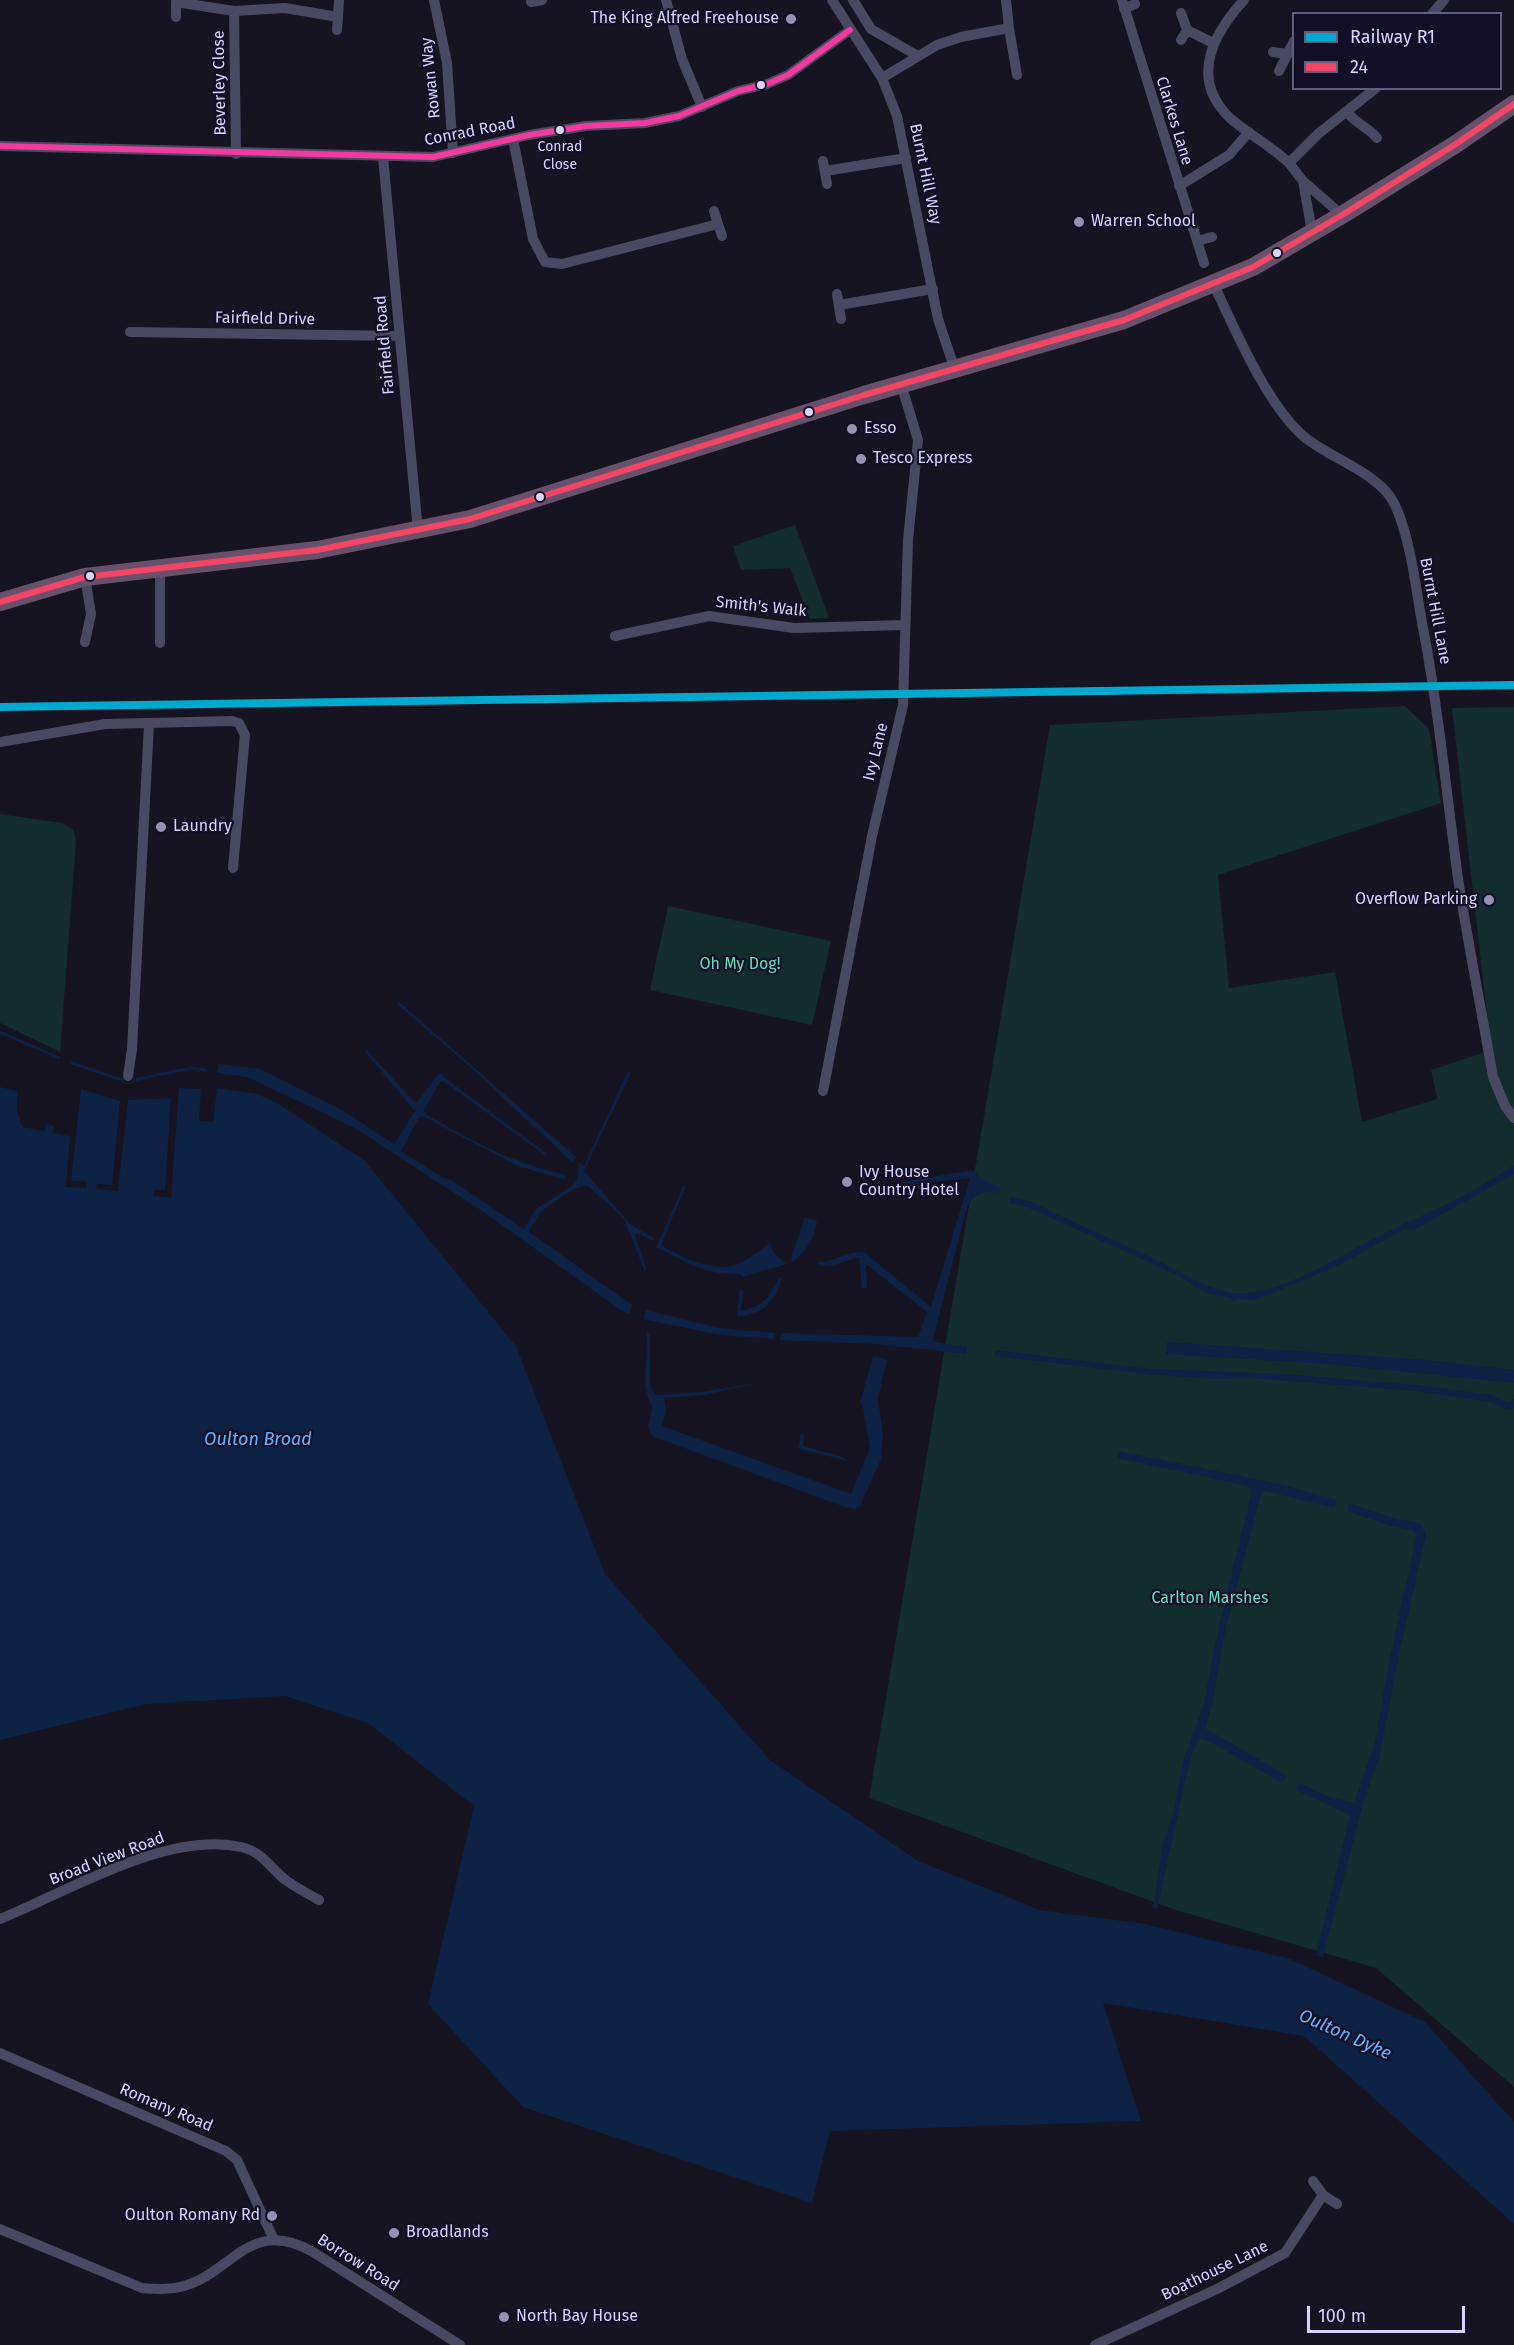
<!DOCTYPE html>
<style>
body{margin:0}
#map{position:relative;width:1514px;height:2345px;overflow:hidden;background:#161421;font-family:"Fira Sans",sans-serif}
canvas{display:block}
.legend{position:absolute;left:1292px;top:12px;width:210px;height:78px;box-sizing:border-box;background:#130f26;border:2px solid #625e7d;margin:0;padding:8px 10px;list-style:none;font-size:18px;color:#d9d4ff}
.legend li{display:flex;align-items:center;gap:12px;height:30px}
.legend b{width:30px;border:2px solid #625e7d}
.scale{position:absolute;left:1307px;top:2306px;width:158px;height:27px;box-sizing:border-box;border:3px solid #d9d4ff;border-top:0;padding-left:8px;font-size:18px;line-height:21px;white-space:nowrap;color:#d9d4ff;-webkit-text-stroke:4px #130f26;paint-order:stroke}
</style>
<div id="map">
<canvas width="1514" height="2345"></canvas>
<ul class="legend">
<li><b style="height:8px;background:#00a9ce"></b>Railway R1</li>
<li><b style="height:8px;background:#f34667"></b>24</li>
</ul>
<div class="scale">100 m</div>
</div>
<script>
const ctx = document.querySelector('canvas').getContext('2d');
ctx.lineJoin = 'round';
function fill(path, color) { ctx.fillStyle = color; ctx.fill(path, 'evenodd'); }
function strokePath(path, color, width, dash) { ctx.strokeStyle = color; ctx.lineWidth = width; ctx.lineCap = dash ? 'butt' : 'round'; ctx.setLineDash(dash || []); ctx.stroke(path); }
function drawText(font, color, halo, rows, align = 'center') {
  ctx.font = font + ' "Fira Sans",sans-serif'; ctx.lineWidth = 4.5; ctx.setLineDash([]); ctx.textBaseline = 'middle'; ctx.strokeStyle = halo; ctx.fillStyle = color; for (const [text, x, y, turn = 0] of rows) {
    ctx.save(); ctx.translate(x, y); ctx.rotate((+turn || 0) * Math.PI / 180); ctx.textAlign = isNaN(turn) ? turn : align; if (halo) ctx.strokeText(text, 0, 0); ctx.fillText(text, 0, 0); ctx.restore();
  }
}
const green = new Path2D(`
 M795,525L829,618L810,619L790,568L741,570L733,546Z
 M1405,706L1429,729L1441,803L1218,875L1229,988L1335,972L1362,1122L1437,1099L1431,1070L1491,1050L1452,708L1514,707V2087L1376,1968L1176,1910L869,1798L1050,725Z
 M0,814L62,823L73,829L76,841L60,1052L0,1023Z
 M668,906L831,941L812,1025L650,990Z`);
const water = new Path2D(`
 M397,1000L576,1157L572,1162L467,1064L398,1005Z
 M366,1049L416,1104L438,1074L442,1073L445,1078L546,1153V1156L443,1081L440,1082L423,1112C469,1140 513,1163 566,1175L565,1180L518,1166L422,1116L419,1118L401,1151L443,1178L450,1179L524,1229L536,1209L572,1186L578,1178L579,1162L584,1166L628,1071L631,1073L584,1171L631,1225L654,1238L652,1241L637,1233L635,1235L646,1268L645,1272L624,1219L587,1185L572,1190L541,1211L529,1232L632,1305L630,1312L628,1314L619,1309L482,1211L353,1127L247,1077L217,1073L219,1064L260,1069L342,1110L394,1144L415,1111L366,1053Z
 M0,1087L17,1091V1110L22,1127L44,1131L46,1124L54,1126L53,1133L70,1136L66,1187L86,1188L87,1182L71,1181L81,1089L120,1101L112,1185L97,1184L96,1189L118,1191L128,1100L171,1098L165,1190H154L153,1196L171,1198L179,1088L201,1089L199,1121L213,1122L217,1088L257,1094L277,1103L365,1161L516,1346L605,1574L770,1760L918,1861L1040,1910L1145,1924L1290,1959L1425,2022L1514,2122V2224L1304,2036L1103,2003L1141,2121L830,2131L812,2203L523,2107L428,2004L474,1806L368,1723L285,1696L146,1704L0,1740Z
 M1514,1165V1174L1414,1230L1405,1229L1335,1267L1255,1300L1237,1299L1235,1302L1229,1297L1206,1293L1175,1274L1027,1207L1009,1203L1010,1197L1030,1201C1070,1221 1110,1238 1150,1257C1178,1270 1202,1288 1234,1293C1275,1298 1340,1256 1377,1237C1423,1214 1472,1195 1514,1165Z
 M974,1170L981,1179L1000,1188L999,1193C984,1189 974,1195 967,1207L933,1339L936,1342L967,1347L966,1354L876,1344L780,1340L781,1333L918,1337L927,1312L866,1264L867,1288L862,1289L859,1257L831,1266H820L817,1262C834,1262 847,1251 864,1252L931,1307L970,1178L922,1183L875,1193L876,1189L912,1180Z
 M684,1185L686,1186L661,1245C682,1257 712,1273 738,1264C748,1260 760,1249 770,1243L774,1253L787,1264L742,1277L740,1274C706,1276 685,1261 656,1247Z
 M805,1217L817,1221C815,1238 805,1253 792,1263L791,1258Z
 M779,1276L782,1278C775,1302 763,1315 737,1316L739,1291H743L741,1311C761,1308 773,1295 779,1276Z
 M646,1310L719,1328L775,1333L774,1339L720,1335L643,1319Z
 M647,1333H650V1385L655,1395L700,1392L757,1383L705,1395L664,1398L666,1411L662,1426L851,1494L870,1448L863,1408L860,1402L873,1357L887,1359L878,1399L883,1435L881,1459L860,1506L855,1509L842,1506L652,1436L648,1426L652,1408L645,1387Z
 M1167,1342L1426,1360L1514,1370V1383L1328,1364L1166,1354Z
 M995,1350L1150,1369L1285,1374L1425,1386L1492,1395L1508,1403L1514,1399V1408L1507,1409L1489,1402L1417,1391L1251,1378L1215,1379L1148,1374L995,1356Z
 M801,1434H804L803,1446L843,1457L848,1461L800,1449L798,1447Z
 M1119,1451L1279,1484L1337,1500L1334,1508L1265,1491L1261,1494L1226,1627L1212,1706L1205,1728L1287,1776L1282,1783L1209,1741L1199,1738L1190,1759L1157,1909L1153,1908L1163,1844L1174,1811L1183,1761L1204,1704L1219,1625L1252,1492L1248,1486L1117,1458Z
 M1349,1503L1397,1519L1415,1522L1421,1524L1426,1534L1398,1659L1379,1759L1365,1796L1323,1957L1316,1955L1350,1815L1296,1790L1299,1783L1331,1798L1354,1802L1374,1747L1390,1657L1417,1534L1413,1530L1394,1527L1347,1511Z`);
const stream = new Path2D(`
 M0,1032L59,1058
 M72,1063L122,1080
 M134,1080L191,1068L206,1070`);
const street = new Path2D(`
 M434,0L447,63L453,153
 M666,0L682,59L702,107
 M832,0L882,78L897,116L938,319L954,367
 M853,0L871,29L918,56
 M1122,0L1204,263
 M1244,0C1213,34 1189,79 1230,118C1248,134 1270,145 1289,163L1318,134L1376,88
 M531,2L542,0
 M1124,9L1135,4
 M234,11L236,154
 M1181,13L1187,30
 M1432,14L1444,0
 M176,17V2L234,11L285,8L338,17L337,30
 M338,17L339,0
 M1009,28L1017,75
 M1181,40L1187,30L1213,43
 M1273,52L1287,54
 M1279,71L1294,41
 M882,78L937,45L961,37L1009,28L1006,0
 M1347,112C1356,124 1368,127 1377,138
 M513,139L533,239L545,262L562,264L718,224L714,211
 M0,146L433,157L529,135L586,126L645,123L679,116L738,91L767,84L788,75L850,30
 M383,157L418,531
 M823,161L827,184
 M1289,163L1303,181L1342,215
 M825,171L906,158
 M1303,181L1312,232
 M1179,186L1229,155L1249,132
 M718,224L722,236
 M1197,241L1212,237
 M1213,283C1235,329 1265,401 1302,435C1328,458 1381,473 1395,505C1412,542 1416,594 1424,633C1440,717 1447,801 1459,885C1469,949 1482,1013 1493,1077L1505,1106L1514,1118
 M837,294L841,319
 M839,305L933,289
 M130,332L399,336
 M85,577L91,614L85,642
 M615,636L709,616L794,628L905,625
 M160,643V567
 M0,742L105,724L232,721L239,723L245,735L233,868
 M128,1076L132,1049L149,724
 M823,1091L872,836L903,705L908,540L918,440L901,384
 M0,1919C67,1892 168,1830 241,1847C264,1852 271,1870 287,1881C297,1888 308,1894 319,1900
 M0,2053L226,2151L237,2160L274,2240
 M1313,2181L1323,2195L1337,2204
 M0,2229L142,2288C156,2289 170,2290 184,2286C232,2273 250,2216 313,2252L460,2345
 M1095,2345L1217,2289L1285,2253L1323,2195`);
const highway = new Path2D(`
 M0,602L85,577L317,550L470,519L864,395L1124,320L1253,267L1342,215L1456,144L1514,104`);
const bus1 = new Path2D(`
 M0,602L85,577L317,550L470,519L864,395L1124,320L1253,267L1342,215L1456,144L1514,104`);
const bus2 = new Path2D(`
 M0,146L433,157L529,135L586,126L645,123L679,116L738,91L767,84L788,75L850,30`);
const rail1 = new Path2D(`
 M0,707L1514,685`);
const markers = [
 [791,19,6,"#9591b1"],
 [761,85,5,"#d9d4ff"],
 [560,130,5,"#d9d4ff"],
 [1079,222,6,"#9591b1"],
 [1277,253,5,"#d9d4ff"],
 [809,412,5,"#d9d4ff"],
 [852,429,6,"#9591b1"],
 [861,459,6,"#9591b1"],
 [540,497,5,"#d9d4ff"],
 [90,576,5,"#d9d4ff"],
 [161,827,6,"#9591b1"],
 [1489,900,6,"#9591b1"],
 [847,1182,6,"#9591b1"],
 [272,2216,6,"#9591b1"],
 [394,2233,6,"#9591b1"],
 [504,2317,6,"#9591b1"]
];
const busNames = [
 ["Conrad",560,147],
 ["Close",560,165]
];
const poiNames = [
 ["The King Alfred Freehouse",779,19,"right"],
 ["Warren School",1091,222],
 ["Esso",864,429],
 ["Tesco Express",873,459],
 ["Laundry",173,827],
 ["Overflow Parking",1477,900,"right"],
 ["Ivy House",859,1173],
 ["Country Hotel",859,1191],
 ["Oulton Romany Rd",260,2216,"right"],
 ["Broadlands",406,2233],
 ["North Bay House",516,2317]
];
const streetNames = [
 ["Rowan Way",431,78,-96],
 ["Beverley Close",220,83,-91],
 ["Clarkes Lane",1174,121,73],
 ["Conrad Road",470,132,-11],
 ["Burnt Hill Way",925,174,78],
 ["Fairfield Drive",265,319,1],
 ["Fairfield Road",385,345,-95],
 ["Smith's Walk",761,607,6],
 ["Burnt Hill Lane",1435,611,79],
 ["Ivy Lane",876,752,-76],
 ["Broad View Road",107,1859,-21],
 ["Romany Road",166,2108,23],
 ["Borrow Road",358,2263,32],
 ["Boathouse Lane",1215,2271,-26]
];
const parkNames = [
 ["Oh My Dog!",740,965],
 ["Carlton Marshes",1210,1599]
];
const waterNames = [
 ["Oulton Broad",258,1440],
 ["Oulton Dyke",1345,2035,24]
];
fill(green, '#132c2d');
fill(water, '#0d2144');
strokePath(stream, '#0d2144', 3);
strokePath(street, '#4a4962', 10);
strokePath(highway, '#67516a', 18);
strokePath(bus1, '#f34667', 6);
strokePath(bus2, '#f13a9d', 6);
strokePath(rail1, '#00a9ce', 8);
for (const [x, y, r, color] of markers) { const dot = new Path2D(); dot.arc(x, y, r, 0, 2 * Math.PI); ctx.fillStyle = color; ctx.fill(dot); strokePath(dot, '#130f26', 2); }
drawText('14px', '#d9d4ff', '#130f26', busNames);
drawText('16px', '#d9d4ff', '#130f26', poiNames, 'left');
drawText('16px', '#d9d4ff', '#130f26', streetNames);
drawText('16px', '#5fe0c0', '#130f26', parkNames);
drawText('italic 18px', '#62b6ff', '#130f26', waterNames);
</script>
